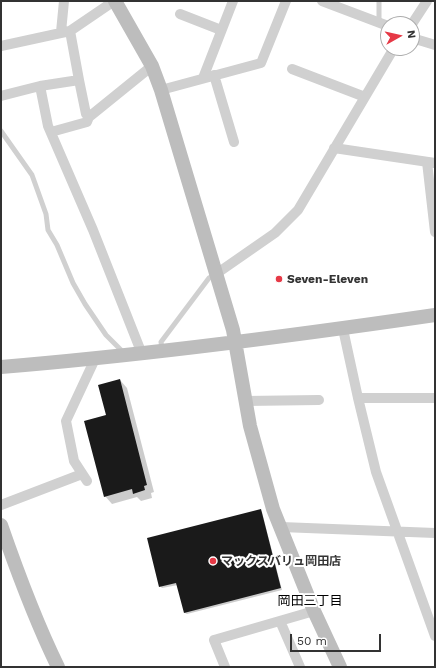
<!DOCTYPE html>
<meta charset="utf-8">
<style>
body{margin:0}
#map{position:relative;width:436px;height:668px;overflow:hidden;background:#fff;font-family:"Work Sans",sans-serif}
canvas{display:block}
.frame{position:absolute;inset:0;border:2px solid #333;pointer-events:none}
.north{position:absolute;left:380px;top:16px;width:40px;height:40px;box-sizing:border-box;background:#fff;border:1px solid #adadad;border-radius:50%;rotate:82deg;font-size:11px;font-weight:700;line-height:16px;text-align:center;color:#333}
.north::after{content:'';display:block;margin:auto;width:14px;height:18px;background:#e63946;clip-path:polygon(50% 0,100% 100%,50% 72%,0 100%)}
.scale{position:absolute;left:290px;top:634px;width:91px;height:18px;box-sizing:border-box;border:2px solid #333;border-top:0;padding-left:5px;font-size:12px;line-height:14px;white-space:nowrap;color:#333;-webkit-text-stroke:3px #fff;paint-order:stroke}
</style>
<div id="map">
<canvas width="436" height="668"></canvas>
<div class="frame"></div>
<div class="north">N</div>
<div class="scale">50 m</div>
</div>
<script>
const ctx = document.querySelector('canvas').getContext('2d');
ctx.lineJoin = 'round';
function fill(path, color) { ctx.fillStyle = color; ctx.fill(path, 'evenodd'); }
function strokePath(path, color, width, dash) { ctx.strokeStyle = color; ctx.lineWidth = width; ctx.lineCap = dash ? 'butt' : 'round'; ctx.setLineDash(dash || []); ctx.stroke(path); }
function drawText(font, color, halo, rows, align = 'center') {
  ctx.font = font + ' "Work Sans","Noto Sans JP",sans-serif'; ctx.lineWidth = 4; ctx.setLineDash([]); ctx.textBaseline = 'middle'; ctx.strokeStyle = halo; ctx.fillStyle = color; for (const [text, x, y, turn = 0] of rows) {
    ctx.save(); ctx.translate(x, y); ctx.rotate((+turn || 0) * Math.PI / 180); ctx.textAlign = isNaN(turn) ? turn : align; if (halo) ctx.strokeText(text, 0, 0); ctx.fillText(text, 0, 0); ctx.restore();
  }
}
const shadow = new Path2D(`
 M120,380L127,388L154,492L151,493L152,498L141,501L137,497L112,504L105,496L107,416Z
 M260,510L262,512L282,590L187,614L185,613L178,585L162,588L160,586Z`);
const building = new Path2D(`
 M120,379L147,485L144,486L145,490L133,494L132,489L104,497L84,421L106,415L98,385Z
 M261,509L281,588L184,613L176,583L159,587L147,538Z`);
const lane = new Path2D(`
 M379,23V1
 M1,131L32,175L46,214L48,230L57,245L73,283L85,304L106,335L124,353
 M162,349L161,342L209,278L215,275`);
const street = new Path2D(`
 M322,1L388,26
 M180,14L221,30
 M412,24L427,1
 M70,31L79,80L40,86L48,126L93,230L142,354
 M61,32L64,1
 M412,38L435,45
 M1,46L70,31L114,1
 M292,69L365,97
 M214,75L234,142
 M203,78L233,1
 M161,90L261,63L286,1
 M1,96L40,86
 M89,117L152,66
 M51,132L87,122L89,117L86,114L79,80
 M334,148L435,163
 M427,162L435,232
 M216,274L275,233L298,210L394,48
 M343,329L358,398L376,472L435,636
 M358,398H435
 M245,401L319,400
 M87,481L74,461L66,421L95,359
 M1,505L82,474
 M281,527L435,533
 M280,621L300,667
 M225,667L214,640L314,611`);
const secondary = new Path2D(`
 M115,1L152,66L161,90L233,330L250,426L273,509L314,611L340,667
 M1,367C146,355 291,336 435,315
 M1,525C18,574 35,620 58,667`);
const markers = [
 [279,279,4,"#e63946"],
 [213,561,4,"#e63946"]
];
const poiNames = [
 ["Seven-Eleven",287,279],
 ["マックスバリュ岡田店",221,561]
];
const neighbourhoodNames = [
 ["岡田三丁目",310,601]
];
fill(shadow, '#0003');
fill(building, '#1a1a1a');
strokePath(lane, '#d0d0d0', 5);
strokePath(street, '#d0d0d0', 10);
strokePath(secondary, '#bdbdbd', 14);
for (const [x, y, r, color] of markers) { const dot = new Path2D(); dot.arc(x, y, r, 0, 2 * Math.PI); ctx.fillStyle = color; ctx.fill(dot); strokePath(dot, '#fff', 1.5); }
drawText('bold 12px', '#333', '#fff', poiNames, 'left');
drawText('13px', '#000', '#fff', neighbourhoodNames);
</script>
